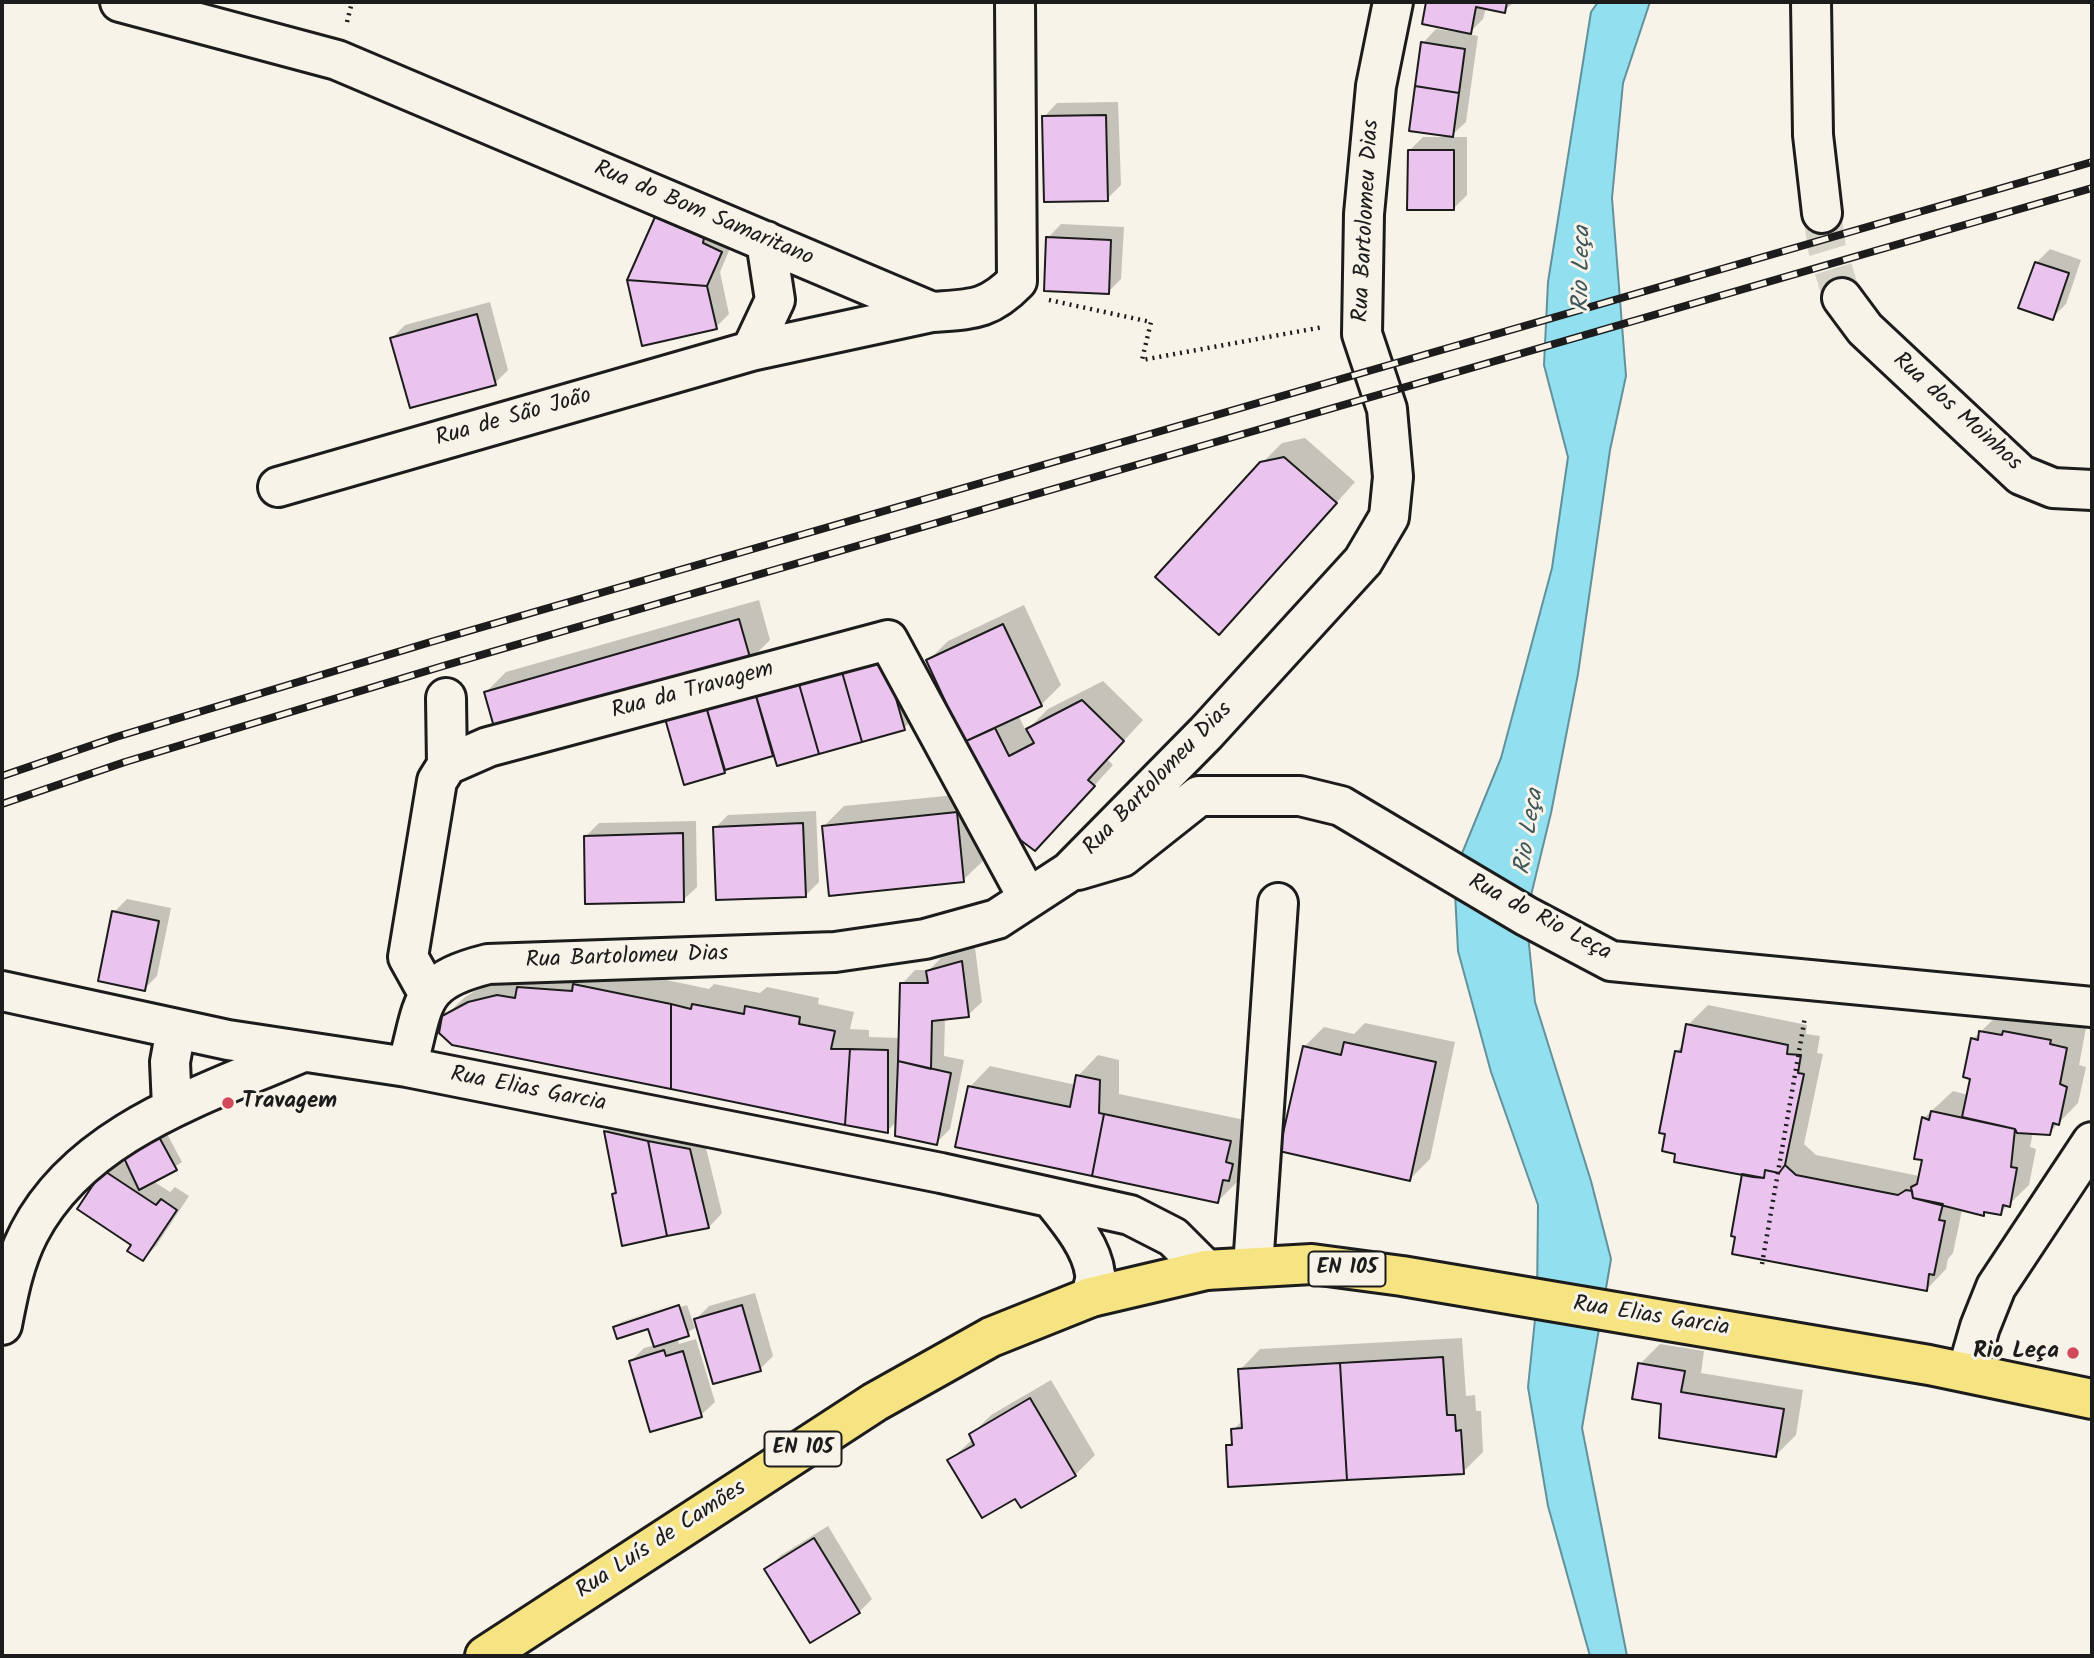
<!DOCTYPE html>
<meta charset="utf-8">
<style>
body{margin:0}
#map{position:relative;width:2094px;height:1658px;overflow:hidden;background:#f7f3e8;font-family:Kalam,sans-serif}
canvas{display:block}
.frame{position:absolute;inset:0;border:4px solid #1c1c1c;pointer-events:none}
</style>
<div id="map">
<canvas width="2094" height="1658"></canvas>
<div class="frame"></div>
</div>
<script>
const ctx = document.querySelector('canvas').getContext('2d');
ctx.lineJoin = 'round';
function fill(path, color) { ctx.fillStyle = color; ctx.fill(path, 'evenodd'); }
function strokePath(path, color, width, dash) { ctx.strokeStyle = color; ctx.lineWidth = width; ctx.lineCap = dash ? 'butt' : 'round'; ctx.setLineDash(dash || []); ctx.stroke(path); }
function drawText(font, color, halo, rows, align = 'center') {
  ctx.font = font + ' Kalam,sans-serif'; ctx.lineWidth = 6; ctx.setLineDash([]); ctx.textBaseline = 'middle'; ctx.strokeStyle = halo; ctx.fillStyle = color; for (const [text, x, y, turn = 0] of rows) {
    ctx.save(); ctx.translate(x, y); ctx.rotate((+turn || 0) * Math.PI / 180); ctx.textAlign = isNaN(turn) ? turn : align; if (halo) ctx.strokeText(text, 0, 0); ctx.fillText(text, 0, 0); ctx.restore();
  }
}
const water = new Path2D(`
 M1598,2H1650L1623,83L1612,198L1626,376L1610,450L1578,674L1551,813L1526,916L1535,1002L1591,1181L1611,1259L1582,1428L1627,1656H1590L1548,1506L1528,1387L1537,1300L1538,1205L1491,1072L1458,951L1454,873L1501,758L1552,568L1568,457L1544,365L1548,282L1591,12Z`);
const shadow = new Path2D(`
 M1428,2H1514L1504,11L1486,8L1483,19L1468,34L1478,36L1466,122L1450,137H1467V195L1454,208L1409,151L1423,137H1450L1423,43L1436,29L1456,32L1457,29L1424,23Z
 M1118,102L1121,185L1107,199L1044,117L1057,103Z
 M670,204L734,239L720,272L729,314L716,327L629,281L656,218Z
 M1061,224L1124,227L1121,279L1108,292L1048,238Z
 M2050,249L2081,260L2066,304L2052,318L2036,263Z
 M490,302L508,370L495,383L392,338L405,325Z
 M1305,438L1355,482L1239,612L1261,464L1282,443Z
 M759,600L770,640L750,660L486,692L506,672Z
 M1024,605L1061,685L1041,705L1018,715L1026,731L1048,709L1103,681L1143,720L1107,759L1113,765L1055,829L1004,826L928,661L948,641Z
 M896,641L917,715L904,728L774,754L686,783L666,715Z
 M976,793L984,860L963,880L824,826L844,806Z
 M816,811L819,882L806,895L715,828L728,815Z
 M696,821L697,887L683,900L586,836L599,823Z
 M127,899L171,908L157,976L144,989L114,912Z
 M975,948L982,1002L968,1015L945,1018L944,1056L964,1060L950,1129L936,1143L897,1121L887,1131L444,1017L465,997L490,982L595,965L709,989L714,984L760,993L767,987L819,998L818,1004L854,1012L850,1029L869,1030V1037L900,1038L902,984L915,970H929L941,958Z
 M1708,1005L1807,1025L1806,1034L1820,1036L1817,1053L1823,1054L1804,1144L1816,1155L1919,1176L1924,1159V1118L1953,1091L1969,1095L1973,1039L2001,1012L2070,1021L2069,1025L2086,1028L2079,1065L2086,1067L2078,1103L2049,1133L2033,1132L2030,1147L2036,1149L2029,1185L2000,1213L1962,1210L1953,1253L1948,1259L1946,1269L1926,1290L1744,1173L1676,1052L1684,1044L1688,1025Z
 M1365,1023L1455,1042L1430,1159L1410,1179L1304,1047L1324,1027L1354,1034Z
 M1098,1055L1119,1060V1094L1250,1121L1249,1159L1240,1168L1238,1181L1218,1201L970,1087L990,1066L1076,1085L1078,1076Z
 M619,1118L703,1136L722,1213L709,1227L614,1195L618,1191L606,1131Z
 M166,1132L182,1162L153,1181L170,1192L175,1187L189,1196L156,1246L143,1259L133,1244L104,1171L117,1158L129,1166L125,1157Z
 M755,1293L773,1356L760,1369L696,1319L709,1306Z
 M685,1300L620,1323V1327L687,1305L695,1328L677,1338L679,1344L696,1339L715,1402L701,1415L631,1361L644,1348L655,1345L649,1327L615,1328L621,1322Z
 M1462,1338L1466,1396L1475,1395L1476,1411H1481L1483,1452L1463,1472L1228,1446L1234,1440L1233,1430L1243,1420L1240,1370L1260,1349Z
 M1660,1344L1704,1351L1701,1373L1803,1390L1796,1435L1776,1455L1663,1402L1640,1364Z
 M1051,1380L1095,1455L1075,1475L1016,1496L950,1460L973,1439L971,1435L991,1415Z
 M828,1526L872,1599L859,1612L767,1569L780,1556Z`);
const building = new Path2D(`
 M1426,2H1507L1505,13L1476,7L1471,34L1422,24Z
 M1421,42L1465,49L1459,93L1415,86Z
 M1415,86L1459,93L1453,137L1409,131Z
 M1106,115L1108,201L1044,202L1042,116Z
 M1408,150H1454V210H1407Z
 M655,217L704,238L703,243L722,252L707,286L627,280Z
 M1046,237L1111,240L1109,294L1044,291Z
 M2035,262L2069,273L2053,320L2018,308Z
 M627,280L707,286L717,329L642,346Z
 M477,314L496,385L410,408L390,338Z
 M1284,457L1337,503L1219,635L1155,577L1260,462Z
 M739,619L751,661L496,734L484,692Z
 M1003,624L1042,706L964,742L926,660Z
 M883,653L905,730L862,742L840,665Z
 M840,665L862,742L819,754L797,677Z
 M797,677L819,754L777,766L754,689Z
 M754,689L773,756L725,770L705,703Z
 M1082,700L1124,741L1088,780L1095,786L1035,851L1003,827L964,742L995,728L1009,756L1034,743L1026,729Z
 M705,703L725,773L684,785L664,715Z
 M957,812L964,882L829,896L822,826Z
 M803,823L806,897L716,900L713,827Z
 M683,833L684,902L585,904L584,836Z
 M112,911L159,921L145,991L98,981Z
 M962,961L969,1017L932,1021L931,1069L898,1061L900,983H928L926,971Z
 M573,984L671,1004V1089L452,1045L439,1033L442,1016L468,1002L497,995L515,998L517,987L572,991Z
 M671,1004L691,1009L692,1004L744,1014L745,1006L800,1017L799,1024L835,1031L831,1049H850L845,1125L671,1089Z
 M1686,1024L1788,1045L1787,1054L1801,1055L1798,1073L1804,1074L1785,1165L1779,1173L1765,1170L1764,1178L1753,1177L1674,1162L1675,1154L1662,1151L1665,1134L1659,1133L1675,1051L1681,1052Z
 M1979,1031L2002,1035L2003,1031L2051,1040L2050,1044L2067,1048L2060,1084L2067,1087L2059,1125L2053,1123L2050,1135L2017,1133L2015,1129L1962,1117L1970,1079L1963,1077L1971,1038L1978,1040Z
 M1344,1042L1436,1062L1410,1181L1279,1151L1303,1046L1341,1055Z
 M850,1049L888,1050V1133L845,1125Z
 M898,1061L951,1073L937,1145L895,1136Z
 M1076,1075L1100,1080L1099,1113L1104,1114L1092,1176L955,1147L968,1086L1070,1107Z
 M1931,1111L2015,1129L2011,1167L2017,1168L2010,1207L2003,1205L2001,1215L1984,1212V1216L1913,1198L1911,1187L1917,1184L1922,1160L1914,1159L1922,1117L1929,1120Z
 M1104,1114L1231,1141L1226,1162L1233,1164L1229,1181L1223,1180L1218,1203L1092,1176Z
 M604,1131L648,1141L667,1236L622,1246L612,1194L616,1193Z
 M159,1137L177,1170L139,1190L123,1156Z
 M648,1141L690,1149L709,1228L667,1236Z
 M1785,1165L1796,1175L1898,1195L1906,1190L1912,1191L1913,1198L1943,1204L1939,1220L1945,1221L1934,1275L1929,1274L1927,1291L1732,1254L1735,1237L1731,1236L1742,1174L1764,1178L1765,1170L1779,1173Z
 M103,1170L156,1205L161,1199L177,1210L143,1261L127,1251L131,1245L77,1209Z
 M679,1305L689,1336L654,1347L648,1329L617,1339L613,1327Z
 M742,1305L761,1371L713,1384L694,1319Z
 M664,1350L666,1356L683,1351L702,1417L650,1432L629,1361Z
 M1443,1357L1447,1415H1455L1456,1431L1461,1430L1464,1474L1347,1480L1340,1363Z
 M1340,1363L1347,1480L1228,1487L1226,1445H1232L1231,1429L1242,1428L1238,1369Z
 M1638,1363L1685,1371L1681,1392L1784,1409L1776,1457L1659,1438L1661,1404L1632,1399Z
 M1030,1398L1076,1476L1021,1508L1015,1499L982,1518L947,1460L974,1445L969,1434Z
 M814,1538L860,1613L810,1643L764,1569Z`);
const minorTunnel = new Path2D(`
 M1822,213L1827,248L1842,298`);
const path = new Path2D(`
 M347,22L352,2
 M1049,300L1151,322L1142,360L1323,327
 M1762,1264L1805,1017`);
const minor = new Path2D(`
 M120,2L337,60L932,312C971,309 988,311 1017,281L1015,2
 M1811,2L1813,135L1822,213
 M1842,298L1865,329L2021,475L2053,488L2092,490
 M751,351L775,300L766,241
 M278,487L751,351L932,312
 M446,698L447,765
 M1078,870L1122,857L1199,796H1300L1341,806L1526,916L1611,961L2092,1007
 M2,991L228,1040L407,1067L941,1173L1130,1215L1173,1237L1206,1270
 M428,993L408,957L437,781L447,765L488,747L888,640L1028,898
 M407,1067C425,1003 416,982 488,964L835,952L925,939L997,919L1069,872L1206,733L1363,561L1389,517L1393,477L1387,409L1362,334L1364,214L1376,86L1393,2
 M172,1107L170,1062L176,1029
 M1053,1200C1069,1220 1092,1247 1095,1274C1096,1281 1092,1290 1091,1297
 M1253,1267L1278,903
 M2,1325C8,1294 14,1262 29,1233C81,1132 204,1095 300,1053
 M1967,1372L1980,1327L1996,1287L2092,1142`);
const major = new Path2D(`
 M485,1656L875,1402L991,1337L1091,1297L1206,1270L1312,1264L1402,1276L1929,1365L2092,1399`);
const rail = new Path2D(`
 M2,776L116,737L434,641L2092,162
 M2,804L125,762L443,666L2092,188`);
const markers = [
 [228,1103,7,"#d1495b"],
 [2073,1353,7,"#d1495b"]
];
const shields = [
 [1347,1269,77],
 [803,1449,77]
];
const shieldNames = [
 ["EN 105",1347,1269],
 ["EN 105",803,1449]
];
const streetNames = [
 ["Rua do Bom Samaritano",703,215,23],
 ["Rua Bartolomeu Dias",1368,221,-87],
 ["Rua dos Moinhos",1956,413,42],
 ["Rua de São João",514,419,-16],
 ["Rua da Travagem",693,692,-15],
 ["Rua Bartolomeu Dias",1159,780,-46],
 ["Rua do Rio Leça",1539,919,28],
 ["Rua Bartolomeu Dias",627,959,-2],
 ["Rua Elias Garcia",528,1091,11],
 ["Rua Elias Garcia",1651,1318,9],
 ["Rua Luís de Camões",662,1541,-33]
];
const poiNames = [
 ["Travagem",242,1103],
 ["Rio Leça",2059,1353,"right"]
];
const waterNames = [
 ["Rio Leça",1584,269,-89],
 ["Rio Leça",1531,832,-81]
];
fill(water, '#91dfef');
strokePath(water, '#62919b', 2);
fill(shadow, '#0003');
fill(building, '#eac4ee');
strokePath(building, '#1c1c1c', 2);
strokePath(minorTunnel, '#d6d3c9', 38, [38, 19]);
strokePath(minor, '#1c1c1c', 44);
strokePath(major, '#1c1c1c', 44);
strokePath(path, '#1c1c1c', 4.5, [2, 5]);
strokePath(minor, '#f7f3e8', 38);
strokePath(major, '#f6e381', 38);
strokePath(rail, '#1c1c1c', 8);
strokePath(rail, '#f7f3e8', 5, [16]);
for (const [x, y, r, color] of markers) { const dot = new Path2D(); dot.arc(x, y, r, 0, 2 * Math.PI); ctx.fillStyle = color; ctx.fill(dot); strokePath(dot, '#f7f3e8', 2.5); }
for (const [x, y, w] of shields) { const box = new Path2D(); box.roundRect(x - w / 2, y - 17.5, w, 35, 5); ctx.fillStyle = '#f7f3e8'; ctx.fill(box); strokePath(box, '#1c1c1c', 2); }
drawText('bold 21px', '#1c1c1c', null, shieldNames);
drawText('23px', '#1c1c1c', '#f7f3e8', streetNames);
drawText('bold 23px', '#1c1c1c', '#f7f3e8', poiNames, 'left');
drawText('italic 24px', '#3f565b', '#f7f3e8', waterNames);
</script>
